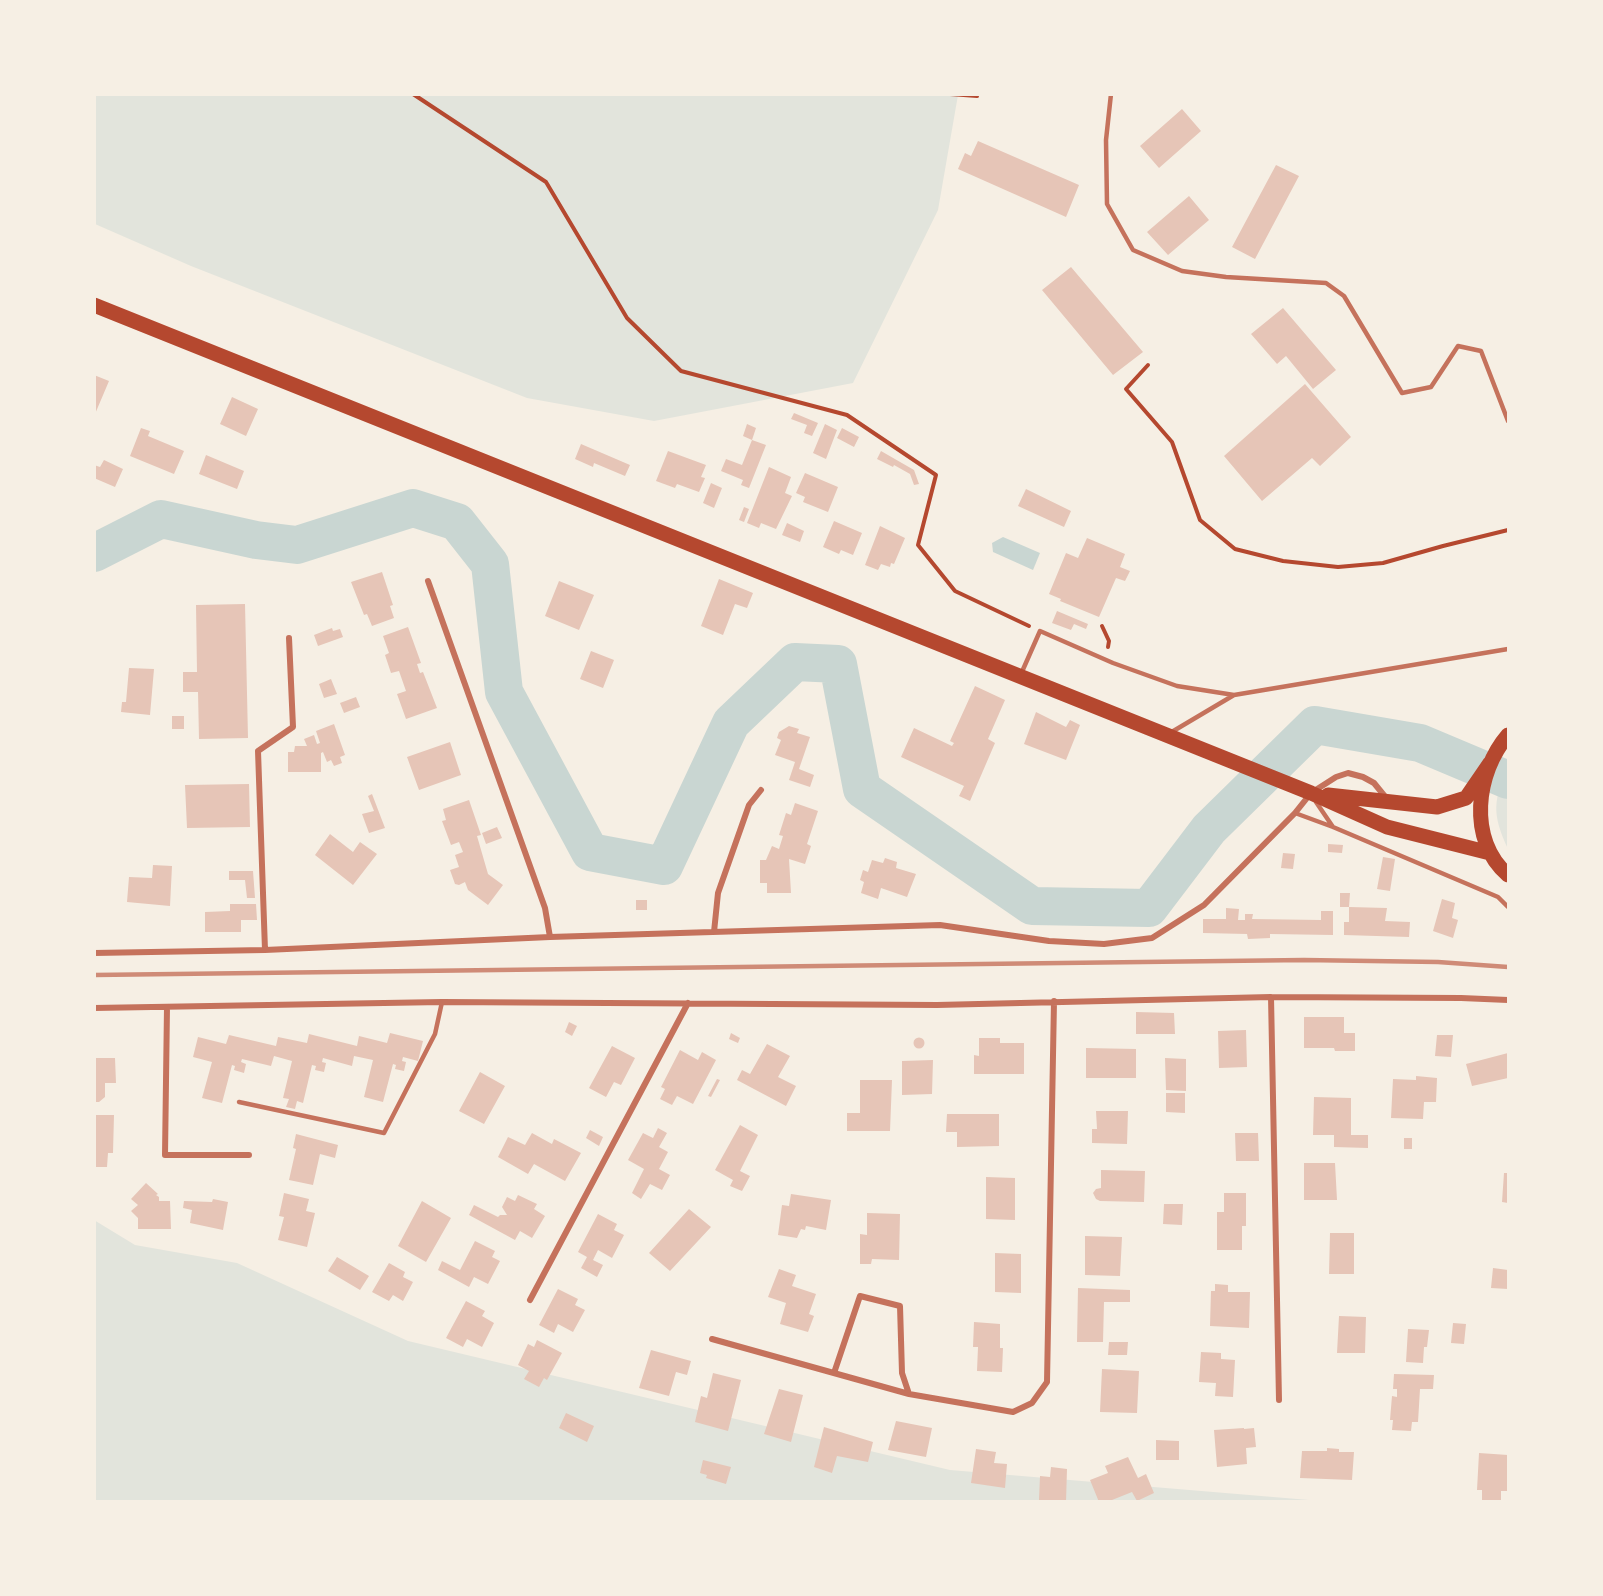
<!DOCTYPE html>
<style>
body{margin:0}
#map{position:relative;width:1603px;height:1596px;overflow:hidden;background:#f6efe4;font-family:"Roboto Condensed",sans-serif}
canvas{display:block}
.frame{position:absolute;inset:0;border:96px solid #f6efe4;pointer-events:none}
</style>
<div id="map">
<canvas width="1603" height="1596"></canvas>
<div class="frame"></div>
</div>
<script>
const ctx = document.querySelector('canvas').getContext('2d');
ctx.lineJoin = 'round';
function fill(path, color) { ctx.fillStyle = color; ctx.fill(path, 'evenodd'); }
function strokePath(path, color, width, dash) { ctx.strokeStyle = color; ctx.lineWidth = width; ctx.lineCap = dash ? 'butt' : 'round'; ctx.setLineDash(dash || []); ctx.stroke(path); }
const green = new Path2D(`
 M95,95H958L938,210L853,383L654,421L527,398L191,266L95,224Z
 M1508,764V849C1491,812 1494,801 1508,764Z
 M94,1220L135,1245L237,1263L408,1341L950,1470L1321,1501H95Z`);
const water = new Path2D(`
 M1003,537L1040,553L1033,570L993,552L992,543Z`);
const river = new Path2D(`
 M94,553L161,519L256,540L297,545L413,508L457,522L490,564L504,692L590,852L664,866L731,723L795,662L838,664L862,789L1032,906L1149,908L1209,829L1315,725L1420,743L1508,780`);
const building = new Path2D(`
 M1182,109L1201,131L1159,168L1140,146Z
 M978,141L1079,185L1066,217L958,169L965,153L971,156Z
 M1276,165L1299,176L1255,259L1232,247Z
 M1189,196L1209,220L1168,255L1147,232Z
 M1071,267L1143,352L1113,375L1042,290Z
 M1283,308L1336,370L1313,389L1286,356L1277,364L1251,334Z
 M94,375L109,381L95,414H94Z
 M1305,384L1351,437L1320,466L1312,458L1262,501L1224,456Z
 M232,397L258,409L246,436L220,424Z
 M794,413L818,423L812,436L804,433L807,425L791,419Z
 M747,424L756,428L752,440L743,436Z
 M825,424L837,430L826,459L813,453Z
 M141,428L150,431L148,436L184,451L174,474L130,456Z
 M842,428L859,437L854,447L837,438Z
 M752,440L766,445L749,488L741,485L743,480L721,471L726,459L742,465Z
 M581,444L630,465L625,476L594,463L593,467L575,459Z
 M668,451L706,465L701,477L705,478L699,492L677,484L675,488L656,481Z
 M881,451L914,470L919,484L914,485L910,474L894,465L893,467L877,459Z
 M206,455L244,471L237,489L199,474Z
 M104,460L123,469L115,487L94,478V465L100,467Z
 M769,467L791,477L785,493L792,496L776,529L761,523L759,528L747,523Z
 M805,473L838,487L828,512L803,502L805,497L796,493Z
 M711,483L722,488L714,508L703,503Z
 M1026,489L1071,511L1064,527L1018,506Z
 M744,507L749,509L744,522L739,520Z
 M834,521L862,533L853,555L841,550L839,554L823,547Z
 M787,523L804,531L800,542L782,535Z
 M880,526L905,538L894,564L891,563L890,567L881,564L878,570L865,565Z
 M1087,538L1125,554L1120,567L1130,571L1125,581L1116,578L1099,617L1060,601L1061,599L1049,594L1066,553L1078,558Z
 M382,572L393,605L390,606L394,618L372,626L367,614L364,615L351,582Z
 M719,579L753,593L747,608L735,604L723,635L701,626Z
 M559,581L594,595L579,630L545,616Z
 M245,604L248,738L199,739L198,692H183V672H197L196,605Z
 M1057,611L1088,624L1086,629L1074,624L1071,630L1052,623Z
 M408,627L421,663L417,664L420,673L423,672L437,708L406,719L397,694L406,691L399,671L391,673L385,655L389,653L383,636Z
 M332,628L333,631L340,629L343,637L318,646L314,635Z
 M591,651L614,660L603,688L580,679Z
 M129,668L154,669L150,715L121,712L122,702H126Z
 M331,679L337,694L324,698L319,684Z
 M975,686L1005,700L988,739L995,743L970,801L959,796L964,786L901,757L914,728L952,746L954,743L950,741Z
 M356,697L360,707L344,713L340,703Z
 M1036,712L1066,727L1070,720L1080,725L1066,760L1024,744Z
 M172,716H184V729H172Z
 M334,724L345,755L340,757L342,763L334,766L331,760L327,762L323,752L321,753V772H288V752H294L295,746H307L304,739L314,735L317,744L320,743L316,731Z
 M789,726L799,729L797,733L810,737L799,769L814,775L810,787L789,780L795,762L775,755L781,740L777,738L779,732Z
 M450,742L461,775L419,790L407,757Z
 M249,784L250,827L187,828L185,785Z
 M372,794L385,828L369,833L362,814L374,811L368,796Z
 M469,800L481,835L477,836L488,874L503,885L488,905L468,890L465,882L459,885L455,884L450,870L459,867L455,855L463,852L459,842L451,845L442,821L446,820L443,809Z
 M795,803L818,811L807,844L811,846L805,864L789,859L791,893H767V883H760V860H766L772,846L779,849L783,836L779,835L786,813L791,815Z
 M497,827L502,838L486,844L482,833Z
 M330,834L353,852L360,842L377,854L353,885L315,855Z
 M1328,844L1343,845L1342,853L1328,852Z
 M1283,853L1295,854L1293,869L1281,868Z
 M1383,857L1395,859L1390,891L1377,889Z
 M885,858L897,862L896,868L916,874L907,897L881,888L878,899L861,893L864,882L860,880L863,870L868,872L872,860L883,863Z
 M153,865L172,866L170,906L127,902L129,877L152,878Z
 M229,871H253L255,898H247L245,880H229Z
 M1340,893H1350L1349,907H1340Z
 M1442,899L1455,903L1452,918L1458,920L1453,938L1433,931Z
 M636,900H647V910H636Z
 M230,904H256L257,920H241V932H205V912L230,911Z
 M1349,907L1387,908L1385,921L1410,922L1409,937L1344,935V922H1349Z
 M1226,908L1239,909L1238,920H1245V914H1253L1252,919L1321,920V911H1333V935L1270,934V938L1248,939L1247,934L1203,933V919H1226Z
 M1136,1012L1174,1013L1175,1034H1136Z
 M1304,1017H1344V1033H1355V1051H1335L1334,1048H1304Z
 M569,1022L577,1026L572,1036L565,1032Z
 M1246,1030L1247,1067L1219,1068L1218,1031Z
 M390,1033L423,1041L418,1061L403,1057L402,1061L406,1062L404,1071L395,1069L396,1065L393,1064L383,1102L364,1097L373,1060L354,1056L352,1066L323,1058L322,1062L326,1063L324,1072L315,1070L316,1066L312,1065L303,1103L297,1101L295,1109L286,1107L289,1099L283,1098L292,1061L274,1056L271,1066L242,1059L241,1062L246,1064L244,1073L234,1070L235,1066L232,1065L222,1103L202,1098L212,1062L193,1057L198,1037L226,1044L229,1035L276,1046L278,1037L307,1043L309,1034L357,1046L359,1036L387,1043Z
 M731,1033L740,1038L738,1043L729,1039Z
 M1437,1035H1453L1451,1057L1435,1056Z
 M913.5 1043a5.5 5.5 0 1 1 11 0a5.5 5.5 0 1 1-11 0Z
 M979,1038H1000V1043H1024V1074H974V1055L979,1056Z
 M767,1044L790,1056L778,1077L796,1086L786,1106L737,1080L742,1070L750,1074Z
 M612,1046L635,1058L621,1085L614,1082L606,1097L589,1088Z
 M1086,1048L1136,1049V1078H1086Z
 M680,1050L698,1060L702,1052L716,1060L693,1104L677,1096L672,1105L660,1099L665,1089L661,1087Z
 M1508,1053V1078L1472,1086L1466,1064Z
 M94,1058H115L116,1083H105V1097L99,1102H94Z
 M1165,1058L1186,1059V1091L1166,1090Z
 M933,1060L932,1094L902,1095V1061Z
 M480,1072L505,1086L484,1124L459,1111Z
 M1416,1076L1437,1078L1436,1102H1424L1423,1119L1391,1118L1393,1079L1416,1080Z
 M717,1079L720,1080L711,1097L708,1096Z
 M860,1080H892L890,1131H847V1113H860Z
 M1166,1093H1185V1113L1166,1112Z
 M1314,1097L1351,1098V1135H1368V1148L1334,1147V1135H1313Z
 M1096,1111H1128L1127,1144L1092,1143V1129H1097Z
 M947,1114H999V1146L957,1147V1132H946Z
 M94,1115H114L113,1153H108L107,1167H94Z
 M740,1125L758,1135L740,1171L750,1176L742,1191L730,1186L733,1180L715,1170Z
 M658,1128L667,1133L659,1147L668,1152L659,1169L670,1175L662,1190L650,1184L641,1199L632,1193L644,1169L628,1160L643,1133L653,1138Z
 M590,1130L603,1137L599,1146L586,1138Z
 M532,1133L552,1144L554,1139L581,1153L565,1181L534,1164L528,1174L498,1157L508,1137L525,1145Z
 M1235,1133H1258L1259,1161H1236Z
 M296,1134L338,1145L335,1158L320,1154L313,1185L289,1180L296,1149L293,1148Z
 M1404,1138H1412V1149H1404Z
 M1304,1163H1335L1337,1200H1304Z
 M1101,1170L1145,1171L1144,1202L1100,1201L1096,1199L1093,1193L1096,1189L1101,1188Z
 M1504,1173H1508V1203L1502,1202Z
 M986,1177L1015,1178V1220L986,1219Z
 M146,1183L158,1194L156,1195L159,1197V1201H170L171,1229H138V1218L131,1211L138,1205L131,1199Z
 M284,1193L309,1199L306,1211L315,1213L307,1247L278,1240L284,1217L279,1216Z
 M1224,1193H1246V1226H1242V1250H1217V1212H1224Z
 M791,1194L831,1200L826,1230L806,1226L805,1230L801,1229L797,1238L778,1235L782,1205L789,1206Z
 M518,1195L537,1204L534,1209L545,1216L532,1238L520,1231L515,1240L469,1215L474,1205L498,1217L500,1215H507L502,1207L507,1197L515,1201Z
 M213,1199L228,1202L223,1230L190,1223L192,1210L183,1208L184,1201L212,1202Z
 M422,1201L451,1218L426,1262L398,1246Z
 M1164,1204H1183L1182,1225L1163,1224Z
 M689,1209L711,1227L670,1271L649,1253Z
 M867,1213L900,1214L899,1260L872,1259L871,1264H860V1234L867,1235Z
 M598,1214L617,1224L614,1230L624,1235L612,1258L598,1250L593,1260L603,1265L597,1277L581,1268L587,1257L578,1252Z
 M1330,1233H1354V1274H1329Z
 M1085,1236L1122,1237L1120,1276L1085,1275Z
 M475,1241L495,1251L492,1257L500,1261L488,1284L474,1277L469,1287L438,1270L442,1261L460,1270Z
 M995,1253L1021,1254V1293L995,1292Z
 M337,1257L369,1276L360,1290L328,1271Z
 M389,1263L405,1272L403,1277L413,1282L403,1301L393,1295L389,1301L372,1292Z
 M1493,1268L1508,1270V1289L1491,1288Z
 M779,1269L796,1275L792,1286L816,1294L809,1314L814,1316L808,1332L780,1324L786,1303L768,1297Z
 M1215,1284L1228,1285V1292H1250L1249,1328L1210,1326L1211,1291H1215Z
 M1078,1288L1130,1290V1302H1104L1103,1342H1077Z
 M558,1289L578,1299L575,1305L585,1310L573,1332L558,1324L554,1333L539,1325Z
 M466,1301L485,1311L482,1316L494,1323L482,1347L467,1339L463,1347L446,1338Z
 M1339,1316L1366,1317L1365,1353H1337Z
 M974,1322L1000,1324V1348H1003L1002,1372L977,1371L978,1347H973Z
 M1453,1323L1466,1324L1464,1344L1451,1343Z
 M1408,1329L1429,1330L1427,1347H1424L1423,1363L1406,1362Z
 M537,1340L562,1353L547,1380L544,1378L539,1387L524,1379L529,1371L518,1365L528,1344L534,1347Z
 M1109,1342H1128L1127,1355H1108Z
 M651,1350L691,1361L687,1375L676,1372L669,1396L639,1388Z
 M1201,1352L1221,1353V1359L1235,1360L1233,1397L1215,1396L1216,1383L1199,1382Z
 M1102,1369L1139,1371L1137,1413L1100,1412Z
 M713,1373L741,1380L728,1431L695,1422L701,1396L707,1398Z
 M1394,1374L1434,1375L1433,1389H1420L1418,1422H1412L1411,1431L1392,1430L1393,1420H1390L1392,1396L1397,1397V1389H1393Z
 M779,1389L803,1395L791,1442L764,1434Z
 M566,1413L594,1426L587,1442L559,1428Z
 M896,1421L932,1428L926,1457L888,1450Z
 M824,1427L873,1442L868,1462L837,1456L832,1473L814,1467Z
 M1244,1428V1429L1254,1428L1256,1447L1246,1448L1247,1464L1217,1467L1214,1430Z
 M1156,1440L1179,1441V1460H1156Z
 M1327,1448L1339,1449V1452H1354L1352,1480L1300,1478L1302,1451H1327Z
 M976,1449L996,1452L994,1463L1007,1464L1005,1488L971,1483Z
 M1479,1453L1508,1455V1491H1501V1502H1482V1490H1477Z
 M1128,1457L1138,1478L1146,1474L1154,1493L1137,1501L1132,1492L1107,1502H1099L1090,1480L1108,1473L1105,1466Z
 M703,1460L731,1467L726,1484L706,1478L707,1475L700,1473Z
 M1051,1467L1067,1469L1066,1502L1039,1500L1040,1476L1050,1477Z`);
const path = new Path2D(`
 M413,94L546,182L627,318L681,371L847,415L936,475L918,545L955,591L1029,626
 M950,94L977,96V94
 M1148,365L1126,389L1172,442L1200,520L1235,549L1283,561L1338,567L1383,563L1443,546L1508,530
 M1102,626L1109,641L1108,647`);
const service = new Path2D(`
 M1111,94L1106,140L1107,204L1133,250L1182,271L1226,277L1326,283L1344,296L1402,393L1431,387L1458,346L1481,351L1508,421
 M1021,674L1040,631L1113,663L1177,686L1234,695L1508,649
 M1170,733L1234,695
 M1316,802L1333,827
 M1295,813L1333,827L1498,897L1508,907
 M239,1102L384,1133L435,1034L442,1002`);
const minor = new Path2D(`
 M428,581L545,908L550,937
 M714,932L718,893L749,805L761,790
 M265,950L258,751L293,727L289,638
 M94,953L265,950L550,937L940,925L1049,941L1104,944L1152,938L1204,905L1295,813L1311,793L1336,777L1348,773L1363,777L1374,783L1387,799
 M1271,997L1279,1400
 M167,1007L165,1155H249
 M94,1008L442,1002L937,1005L1271,997L1461,998L1508,1000
 M530,1300L688,1003
 M712,1339L909,1394L1013,1412L1032,1403L1047,1382L1054,1001
 M834,1373L860,1296L900,1306L902,1373L909,1394`);
const primary = new Path2D(`
 M94,305L1311,793L1387,827L1490,853
 M1508,735C1476,772 1467,840 1508,875
 M1328,795L1437,807L1466,798L1490,763`);
const rail = new Path2D(`
 M94,975L1304,960L1438,962L1508,967`);
fill(green, '#e2e4dc');
fill(water, '#c9d6d2');
strokePath(river, '#c9d6d2', 38);
fill(building, '#e6c5b7');
strokePath(path, '#b5482f', 4);
strokePath(service, '#c5725c', 4.5);
strokePath(minor, '#c5725c', 6);
strokePath(primary, '#b5482f', 15);
strokePath(rail, '#cf8b77', 4.5);
</script>
